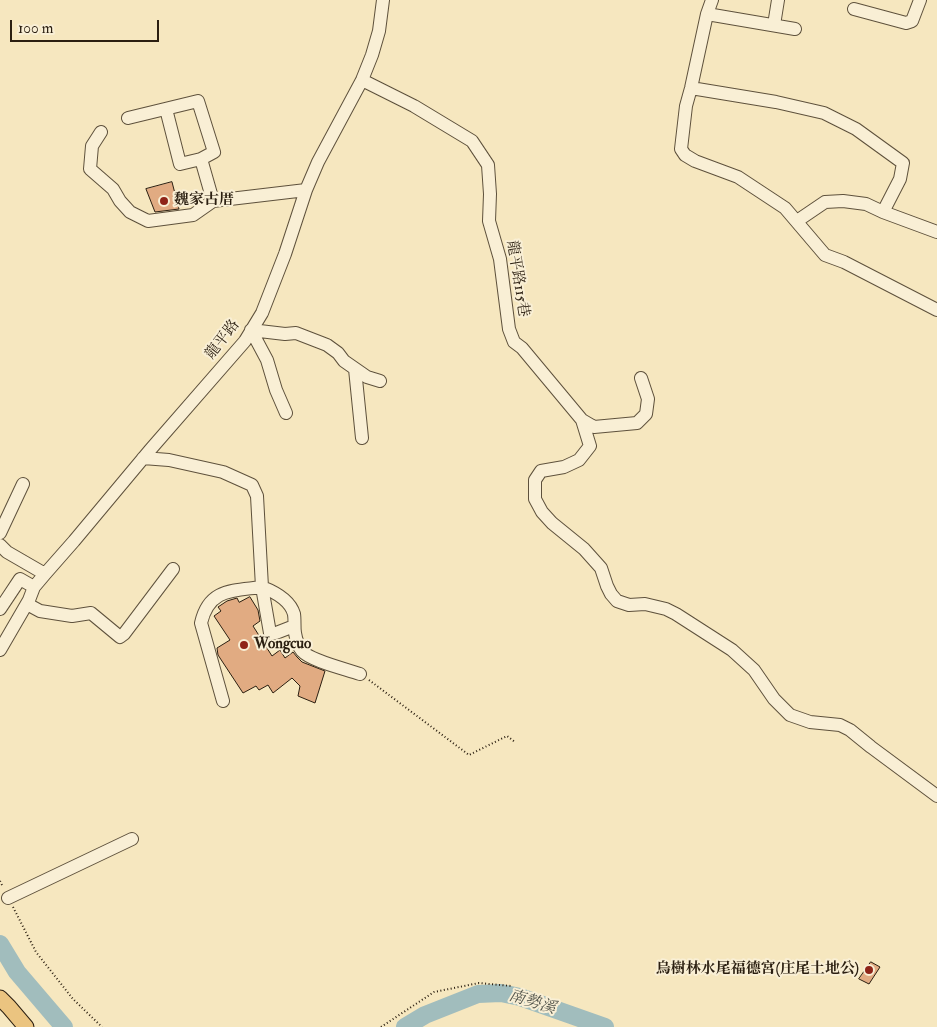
<!DOCTYPE html>
<meta charset="utf-8">
<style>
body{margin:0}
#map{position:relative;width:937px;height:1027px;overflow:hidden;background:#f6e7bf;font-family:"IM FELL Double Pica",serif}
canvas{display:block}
.scale{position:absolute;left:10px;top:20px;width:149px;height:22px;box-sizing:border-box;border:2px solid #2b1f11;border-top:0;padding-left:6px;font-size:15px;line-height:18px;white-space:nowrap;color:#2b1f11;-webkit-text-stroke:4px #f9efd5;paint-order:stroke}
</style>
<div id="map">
<canvas width="937" height="1027"></canvas>
<div class="scale">100 m</div>
</div>
<script>
const ctx = document.querySelector('canvas').getContext('2d');
ctx.lineJoin = 'round';
function strokePath(path, color, width, dash) { ctx.strokeStyle = color; ctx.lineWidth = width; ctx.lineCap = dash ? 'butt' : 'round'; ctx.setLineDash(dash || []); ctx.stroke(path); }
function fill(path, color) { ctx.fillStyle = color; ctx.fill(path, 'evenodd'); }
function drawText(font, color, halo, rows, align = 'center') {
  ctx.font = font + ' "IM FELL Double Pica","Noto Serif TC",serif'; ctx.lineWidth = 4; ctx.setLineDash([]); ctx.textBaseline = 'middle'; ctx.strokeStyle = halo; ctx.fillStyle = color; for (const [text, x, y, turn = 0] of rows) {
    ctx.save(); ctx.translate(x, y); ctx.rotate((+turn || 0) * Math.PI / 180); ctx.textAlign = isNaN(turn) ? turn : align; if (halo) ctx.strokeText(text, 0, 0); ctx.fillText(text, 0, 0); ctx.restore();
  }
}
const river = new Path2D(`
 M0,944L17,972L64,1027
 M405,1027L425,1015L478,994L501,993L520,997L605,1027`);
const building = new Path2D(`
 M172,182L179,209L155,212L146,189Z
 M250,597L258,610L260,621L253,626L272,656L280,650L285,658L293,652L297,657L302,662L325,671L315,703L298,696L300,686L292,678L273,693L268,685L259,690L256,686L243,693L218,655L217,648L230,640L214,616L221,611L218,607L227,601L237,598L239,602Z
 M871,962L880,967L869,984L859,979Z`);
const path = new Path2D(`
 M369,680L469,755L507,736L515,742
 M0,881L3,887
 M13,907L36,952L73,999L102,1027
 M381,1027L434,992L479,983L511,986`);
const minor = new Path2D(`
 M712,0L707,14L691,88L686,106L681,149L685,155L695,161L738,177L785,208L825,255L844,262L937,310
 M854,9L906,23L912,21L920,0
 M707,14L795,29
 M774,25L778,0
 M362,80L414,106L472,141L488,165L490,194L489,221L500,259L509,329L514,342L522,348L582,420L594,427L637,423L646,414L648,399L641,378
 M691,88L776,102L824,113L856,129L903,163L900,179L883,212
 M166,109L180,164L201,159
 M128,118L198,101L214,152L201,159L213,201
 M101,132L92,146L90,169L113,189L120,201L130,212L148,221L193,215L213,201L306,190
 M797,221L825,202L843,201L866,204L883,212L937,232
 M251,330L285,334L296,333L327,345L338,353L344,361L367,377L380,381
 M251,330L267,360L276,390L286,413
 M355,369L362,438
 M582,420L590,446L579,460L564,467L541,471L535,480V499L542,512L552,523L584,549L601,568L607,586L611,594L617,601L629,605L645,604L666,609L676,614L732,650L754,670L774,699L790,715L810,722L840,725L850,730L871,747L937,796
 M143,458L169,460L223,472L252,485L257,496L262,587C275,592 290,600 294,614C295,620 294,627 295,633C296,639 298,646 302,651C311,661 346,669 360,674
 M0,533L23,484
 M0,545L7,552L45,574
 M27,604L40,611L72,616L91,613L120,637L124,634L173,569
 M0,609L20,579L34,587
 M0,650L29,600L34,587L45,574L74,541L150,450L245,341L262,313L285,254L306,190L318,162L362,80L372,55L379,31L383,0
 M223,701L201,623C209,588 233,591 262,587L270,633H276L294,626
 M8,898L132,839`);
const major = new Path2D(`
 M0,998L9,1007L26,1027`);
const markers = [
 [164,201,5,"#8f2418"],
 [244,645,5,"#8f2418"],
 [869,970,5,"#8f2418"]
];
const poiNames = [
 ["魏家古厝",174,201],
 ["Wongcuo",254,645],
 ["烏樹林水尾福德宮(庄尾土地公)",859,970,"right"]
];
const streetNames = [
 ["龍平路115巷",517,279,81],
 ["龍平路",223,340,-52]
];
const waterNames = [
 ["南勢溪",532,1003,17]
];
strokePath(river, '#a1bdbd', 18);
fill(building, '#e1ab82');
strokePath(building, '#2b1f11', 1);
strokePath(minor, '#5e513c', 14);
strokePath(major, '#2b1f11', 17);
strokePath(path, '#2b1f11', 2, [1, 2.5]);
strokePath(minor, '#f9efd5', 12);
strokePath(major, '#ebc480', 15);
for (const [x, y, r, color] of markers) { const dot = new Path2D(); dot.arc(x, y, r, 0, 2 * Math.PI); ctx.fillStyle = color; ctx.fill(dot); strokePath(dot, '#f9efd5', 2); }
drawText('bold 15px', '#2b1f11', '#f9efd5', poiNames, 'left');
drawText('15px', '#2b1f11', '#f9efd5', streetNames);
drawText('italic 16px', '#54564d', '#f9efd5', waterNames);
</script>
